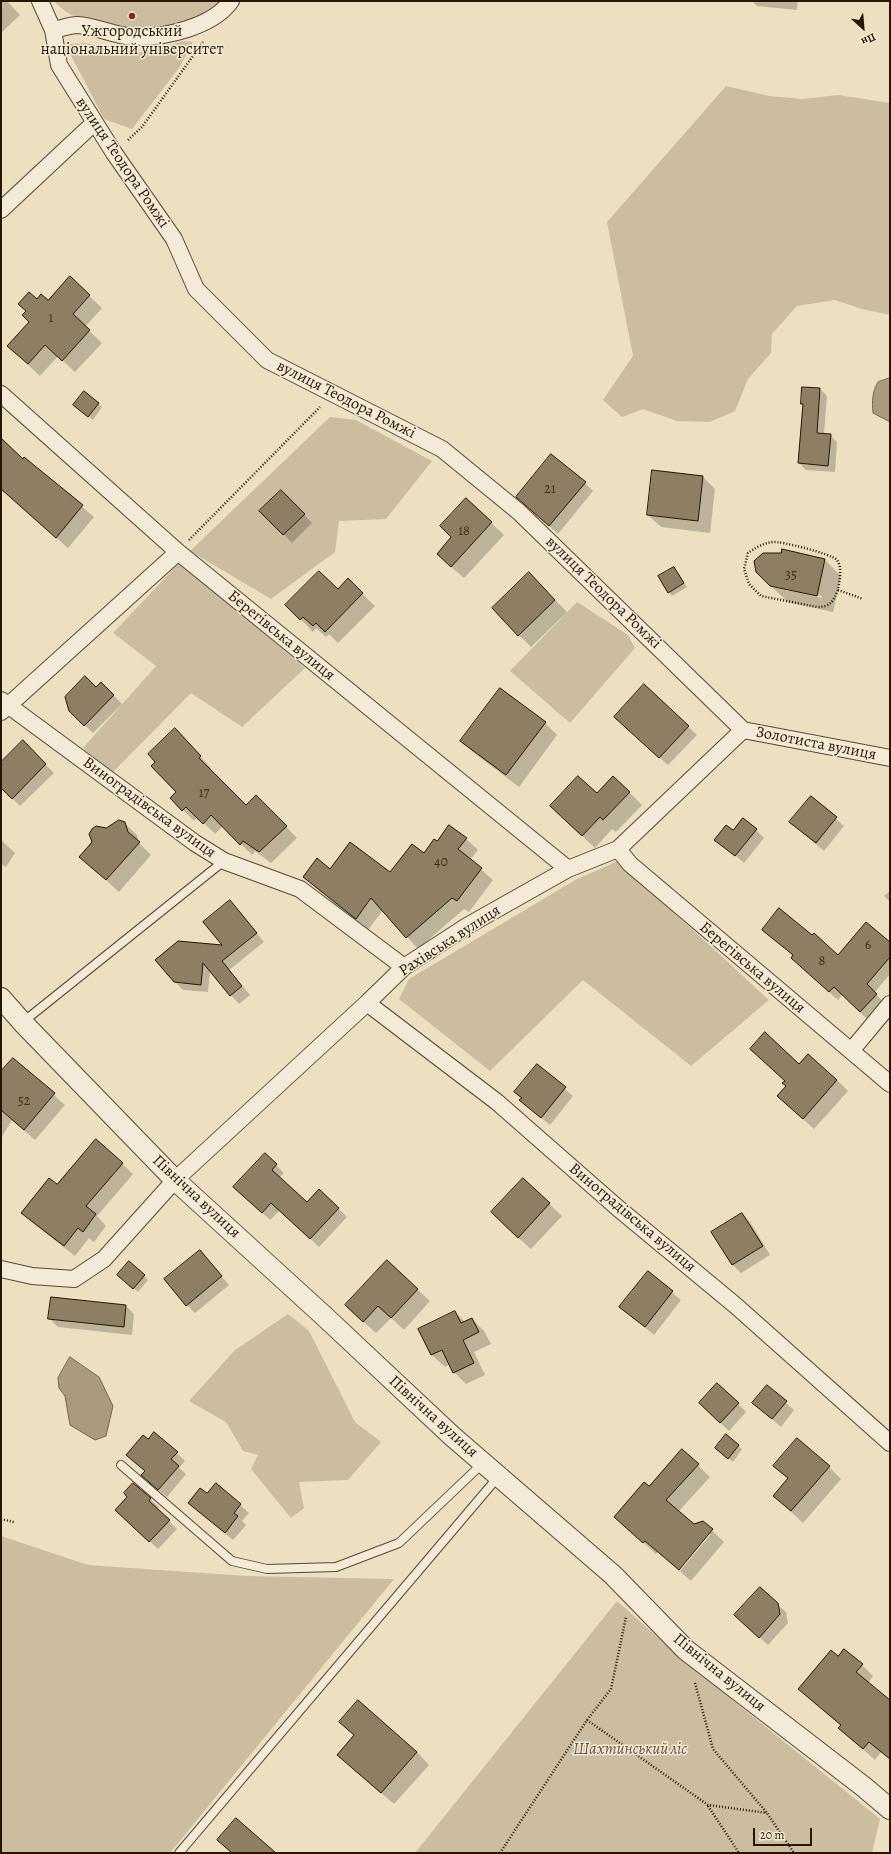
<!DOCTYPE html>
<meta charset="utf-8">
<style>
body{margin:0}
#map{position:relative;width:891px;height:1854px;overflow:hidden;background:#ede0c1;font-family:Alegreya,serif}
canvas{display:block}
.frame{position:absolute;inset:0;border:2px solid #281500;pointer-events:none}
.north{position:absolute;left:843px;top:8px;width:40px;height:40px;-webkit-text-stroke:3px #f3ebd7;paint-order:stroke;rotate:154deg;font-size:11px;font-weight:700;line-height:16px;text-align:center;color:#281500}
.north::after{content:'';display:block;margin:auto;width:14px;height:18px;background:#281500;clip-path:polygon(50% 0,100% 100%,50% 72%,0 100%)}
.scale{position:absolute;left:753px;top:1828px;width:59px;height:18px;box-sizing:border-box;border:2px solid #281500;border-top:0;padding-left:5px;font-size:12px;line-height:14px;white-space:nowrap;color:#281500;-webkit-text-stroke:3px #f3ebd7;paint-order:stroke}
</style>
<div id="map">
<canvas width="891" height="1854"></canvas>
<div class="frame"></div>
<div class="north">Пн</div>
<div class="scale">20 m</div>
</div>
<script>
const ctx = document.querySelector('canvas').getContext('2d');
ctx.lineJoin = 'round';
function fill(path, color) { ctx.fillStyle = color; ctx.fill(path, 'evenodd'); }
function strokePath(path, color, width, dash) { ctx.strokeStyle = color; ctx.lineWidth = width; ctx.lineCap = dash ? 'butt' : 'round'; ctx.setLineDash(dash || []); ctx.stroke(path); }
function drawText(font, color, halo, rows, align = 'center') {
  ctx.font = font + ' Alegreya,serif'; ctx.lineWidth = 3; ctx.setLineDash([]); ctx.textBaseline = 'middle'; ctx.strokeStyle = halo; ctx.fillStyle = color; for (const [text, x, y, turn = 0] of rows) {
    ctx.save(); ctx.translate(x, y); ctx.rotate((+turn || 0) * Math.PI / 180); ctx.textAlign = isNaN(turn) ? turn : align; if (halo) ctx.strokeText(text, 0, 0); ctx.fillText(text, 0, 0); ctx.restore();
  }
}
const green = new Path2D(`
 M54,1H219C206,16 156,33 136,32C120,31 82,22 68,13C63,10 58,5 54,1Z
 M183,41L193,42L179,68L132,129L104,119L65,44L85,43L114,49L140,52L159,49Z
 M726,86L769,96L803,99L838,95L890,103V315L862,309L835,300L797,306L772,334L771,353L748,379L735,411L710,422L677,421L643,409L622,417L603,400L633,356L607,222Z
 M330,417L356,420L432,461L386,519L339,521L335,552L271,599L190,551Z
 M180,562L305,668L242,727L191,693L111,774L83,748L156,666L113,633Z
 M577,602L628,635L635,648L570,723L510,671Z
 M618,861L769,1000L691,1066L583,980L490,1071L399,999L409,979L577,879Z
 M288,1314L309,1331L355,1422L381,1442L348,1480L299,1482L304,1508L291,1518L251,1469L258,1455L243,1451L226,1422L189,1401L235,1350Z
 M1,1536L88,1565L246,1576L394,1579L170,1853H1Z
 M617,1601L694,1669L880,1819L872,1853H415Z`);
const water = new Path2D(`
 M890,378V422L873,413C872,401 872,392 878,382Z
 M70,1357L99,1377L113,1406L106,1436L95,1440L70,1425L65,1396L59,1388L58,1378Z`);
const shadow = new Path2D(`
 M1,1H7L20,15L1,33Z
 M752,1H798L797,10L757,6Z
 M70,278L102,308L85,327L102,343L75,372L58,356L40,376L8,346L30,322L27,311L37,300L48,302Z
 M820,389L827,396L824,434L830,435L837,442L835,472L806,470L799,463L804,405L802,403Z
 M84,392L102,407L93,420L74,405Z
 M1,440L23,460L24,458L94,517L68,548L1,489Z
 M653,471L703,477L715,489L710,533L661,527L648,515Z
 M585,483L593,491L558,534L517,497Z
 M281,491L312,523L292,543L261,511Z
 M466,499L504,535L464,578L450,566L452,538Z
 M783,550L825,560L841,576L833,612L788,602L772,587L822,598V596L771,585Z
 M674,568L687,587L672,596L669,592Z
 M348,580L375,606L338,643L329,634L326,637L316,628L313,632L287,605L338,591Z
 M541,586L567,612L531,647L519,635Z
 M101,683L122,704L93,733L70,711Z
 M644,686L697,735L668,765L623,725Z
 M500,689L545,723L557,735L519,787L474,753L461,741Z
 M186,741L211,768L209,770L246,806L267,807L297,838L271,863L255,851L252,855L223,826L215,834L198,817L194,821L171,798L178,792Z
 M23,742L54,773L20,806L1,787V764Z
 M629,792L642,805L616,832L612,829L595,848L564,819L597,795Z
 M811,797L844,826L824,851L790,822Z
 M124,823L137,835L139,843L151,855L119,892L81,857L107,829Z
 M756,830L764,838L744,863L716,839L733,832Z
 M466,839L478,850L470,860L493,880L469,912L464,909L418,949L383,910L368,930L316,888L304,877L331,870L391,873L424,854L437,842Z
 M1,840L15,853L6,867L1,864Z
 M890,891V902L884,896Z
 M230,901L264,942L229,970L250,995L239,1004L210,971L208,992L183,990L175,982L224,947Z
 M763,930L812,937L839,956L890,944V974L874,993L885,1003L868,1020L842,995L838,1000L800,966L794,956Z
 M13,1059L65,1105L35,1140L12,1120L1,1138V1073Z
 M537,1065L573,1096L550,1125L529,1108L516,1092Z
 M800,1065L837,1080L848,1091L814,1129L778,1096L787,1086Z
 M96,1140L133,1174L97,1216L106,1226L94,1242L89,1238L75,1256L34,1224L23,1213L57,1185Z
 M276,1165L284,1173L279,1178L307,1203L319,1190L347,1217L319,1247L280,1210L270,1220L243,1195Z
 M523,1179L562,1216L531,1249L504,1225Z
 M742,1214L750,1222L770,1255L741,1273L733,1265L713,1232Z
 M200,1251L229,1285L195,1313L187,1305Z
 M387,1261L430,1301L404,1330L391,1318L376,1333L358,1317Z
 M129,1262L148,1280L138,1292L122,1278Z
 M648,1273L681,1300L654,1335L621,1307Z
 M126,1306L134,1314L132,1335L58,1327L50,1319Z
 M455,1312L465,1322L472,1319L484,1331L491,1344L474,1352L485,1375L466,1384L454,1372L450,1364L445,1367L432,1355L420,1329Z
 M767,1386L794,1410L781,1427L753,1403Z
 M700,1403L738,1404L746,1412L729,1431Z
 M726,1436L742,1449L733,1462L720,1452Z
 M148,1440L177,1453L185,1461L179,1468L186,1474L167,1497L150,1483L146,1472L127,1455Z
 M682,1450L710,1477L678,1512L694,1525L703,1522L724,1542L691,1581L680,1571L711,1534H708L678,1569L658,1552L656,1554L615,1517L649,1487Z
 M774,1466L829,1467L841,1479L803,1523L774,1496L788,1479Z
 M133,1484L159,1507L157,1509L177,1529L158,1549L125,1518L129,1497Z
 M216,1484L249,1513L242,1521L246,1525L233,1540L198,1511Z
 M777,1604L786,1612L788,1623L768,1645L744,1623Z
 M838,1658L862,1665L873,1676L868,1683L890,1701V1760L881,1752L875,1760L839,1728L841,1726L799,1689Z
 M340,1722L417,1752L429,1765L394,1804L351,1767L355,1736Z`);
const building = new Path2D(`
 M70,276L90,295L73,314L90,330L62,361L45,345L28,364L7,346L29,322L22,315L26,311L18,304L29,292L37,299L41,294L48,300Z
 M802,387L820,388L817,433L831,434L828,466L798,463L803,404H801Z
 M84,391L99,403L88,417L73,405Z
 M1,438L23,459L24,457L83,505L56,538L1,489Z
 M551,454L586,482L549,526L516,497Z
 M652,470L703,476L698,521L647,515Z
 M281,490L305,514L283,535L259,511Z
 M466,498L492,522L451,567L437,554L451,537L440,526Z
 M782,549L825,559L817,596L770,586L756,572L754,561L763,553H781Z
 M674,567L684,583L668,593L658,576Z
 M319,571L338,589L348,578L363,593L325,632L316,623L313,626L303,617L300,620L285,605Z
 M529,572L555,600L518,636L492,608Z
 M85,676L96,687L101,682L114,695L84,726L69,711L65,697Z
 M644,684L689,726L659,758L614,717Z
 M500,688L546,722L506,775L460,741Z
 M175,728L201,756L199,758L246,805L256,795L287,826L259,852L243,841L240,845L211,815L203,824L186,807L182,811L170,798L176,792L151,766L155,762L148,754Z
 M23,740L46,764L12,799L1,788V762Z
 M578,776L597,793L613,776L630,792L603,820L600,817L582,836L550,806Z
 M811,796L837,817L816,843L789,822Z
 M743,818L757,829L735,856L714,840L726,825L733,830Z
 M119,820L125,822L128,832L140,842L106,880L79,857L92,842L89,834L92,829L96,826L106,828Z
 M449,825L467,838L458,849L482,868L457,901L452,898L406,938L371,898L356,919L303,877L317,858L330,869L350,842L390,872L412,844L424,853L434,839L437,841Z
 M230,900L257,933L222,961L242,986L230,996L203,963L201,985L174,982L155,960L178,941L222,945L203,922Z
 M779,908L812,935L814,933L838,955L866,922L890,942V957L867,984L877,994L860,1012L834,987L829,992L791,958L793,955L762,930Z
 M765,1032L799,1064L808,1054L837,1080L803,1119L777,1096L786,1086L782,1083L785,1081L750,1049Z
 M13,1058L55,1093L24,1130L1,1110V1071Z
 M537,1064L566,1087L541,1118L519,1100L522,1098L514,1092Z
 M96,1139L123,1163L86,1206L96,1214L83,1232L78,1228L64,1246L21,1213L49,1178L57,1184Z
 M265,1153L277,1164L272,1170L307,1202L319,1189L339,1208L310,1239L271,1203L262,1213L233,1187Z
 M523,1178L550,1203L518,1238L491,1212Z
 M742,1213L763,1246L732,1265L711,1232Z
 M200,1250L222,1276L186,1306L164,1279Z
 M387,1260L418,1289L391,1318L378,1306L363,1322L345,1305Z
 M129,1261L145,1275L133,1289L117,1275Z
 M648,1271L673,1291L645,1327L619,1307Z
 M51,1297L126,1305L124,1327L48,1319Z
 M455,1311L461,1323L472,1318L479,1332L463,1340L474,1363L453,1373L442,1350L431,1355L418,1329Z
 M717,1383L739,1403L720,1423L699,1403Z
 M767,1385L787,1401L772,1419L752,1403Z
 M154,1432L178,1452L171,1459L179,1466L158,1490L141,1475L145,1471L126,1455L143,1435L148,1439Z
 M726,1434L739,1445L728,1459L715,1448Z
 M797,1438L830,1466L791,1511L773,1496L788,1478L773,1466Z
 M682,1449L699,1464L666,1500L694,1524L703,1521L713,1529L679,1570L645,1541L643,1543L614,1517L644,1482L649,1486Z
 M133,1483L151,1498L149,1501L170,1520L149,1542L115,1510L127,1497L124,1493Z
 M216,1483L241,1504L234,1513L238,1516L225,1533L188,1503L200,1488L207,1493Z
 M760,1587L778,1603L780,1614L759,1638L734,1615Z
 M844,1649L863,1664L856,1672L890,1700V1759L869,1742L863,1749L838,1728L841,1725L798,1689L831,1650L838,1656Z
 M358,1700L417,1752L381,1793L337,1755L354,1735L339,1722Z
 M236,1818L276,1853H232L217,1840Z`);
const path = new Path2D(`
 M128,140L142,127L203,42
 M189,540L320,407
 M838,590C833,602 830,607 817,607L761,596L749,584L744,569L748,553C755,548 763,543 773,542C781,541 832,554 837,560C843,568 839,582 838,590L863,599
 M1,1519L14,1522
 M695,1683L713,1749L767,1813L794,1853
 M587,1720L708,1805L767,1813
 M708,1806L739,1853
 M500,1853L587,1720L611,1689L626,1617`);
const service = new Path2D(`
 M23,1022L224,861
 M121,1465L232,1561L267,1569L336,1567L399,1543L483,1463
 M179,1853L498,1477`);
const minor = new Path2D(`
 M40,1L53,30L59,65L114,153L174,239L196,289L267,360L442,449L519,512L743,730
 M53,30C60,29 69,25 77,25C96,26 115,36 134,37C164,38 213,27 231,1
 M1,210L94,123
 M1,394L178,552L568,869
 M1,700L195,843L224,861L300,889L404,967
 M1,712L178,552
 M743,730L890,758
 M618,849L630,864L890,1084
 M367,1003L497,1102L619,1209L735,1305L890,1443
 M851,1051L890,1004
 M1,1269L32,1276L74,1279L104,1259L175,1180L367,1003L404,967L467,926L568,869L618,849L743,730`);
const tertiary = new Path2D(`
 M1,998L23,1023L175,1180L324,1316L452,1436L613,1575L686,1650L864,1787L890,1809`);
const markers = [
 [132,16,4,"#8f2418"]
];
const numberNames = [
 ["1",51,319],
 ["21",550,490],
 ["18",464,532],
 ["35",791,576],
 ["17",204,794],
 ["40",441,863],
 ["6",868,946],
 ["8",822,962],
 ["52",24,1102]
];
const poiNames = [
 ["Ужгородський",132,32],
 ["національний університет",132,50]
];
const streetNames = [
 ["вулиця Теодора Ромжі",122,163,56],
 ["вулиця Теодора Ромжі",346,400,27],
 ["вулиця Теодора Ромжі",603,593,44],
 ["Берегівська вулиця",281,636,39],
 ["Золотиста вулиця",816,744,11],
 ["Виноградівська вулиця",149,808,36],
 ["Рахівська вулиця",450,941,-33],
 ["Берегівська вулиця",752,968,40],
 ["Північна вулиця",196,1197,43],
 ["Виноградівська вулиця",632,1218,40],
 ["Північна вулиця",433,1417,42],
 ["Північна вулиця",719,1673,39]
];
const parkNames = [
 ["Шахтинський ліс",630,1750]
];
fill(green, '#ccbda0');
fill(water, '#aa9b7f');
strokePath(water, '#76654c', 1);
fill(shadow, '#0003');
fill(building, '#8e7f64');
strokePath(building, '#281500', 1);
strokePath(service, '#594830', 10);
strokePath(minor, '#594830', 18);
strokePath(tertiary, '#594830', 22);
strokePath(path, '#281500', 2.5, [1, 2]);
strokePath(service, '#f3ebd7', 8);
strokePath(minor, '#f3ebd7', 16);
strokePath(tertiary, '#f3ebd7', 20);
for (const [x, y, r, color] of markers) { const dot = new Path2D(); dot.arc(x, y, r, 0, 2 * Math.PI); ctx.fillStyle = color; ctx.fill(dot); strokePath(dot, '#f3ebd7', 1.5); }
drawText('14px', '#423019', null, numberNames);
drawText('16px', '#281500', '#f3ebd7', poiNames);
drawText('16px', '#281500', '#f3ebd7', streetNames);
drawText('italic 16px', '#615038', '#f3ebd7', parkNames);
</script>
